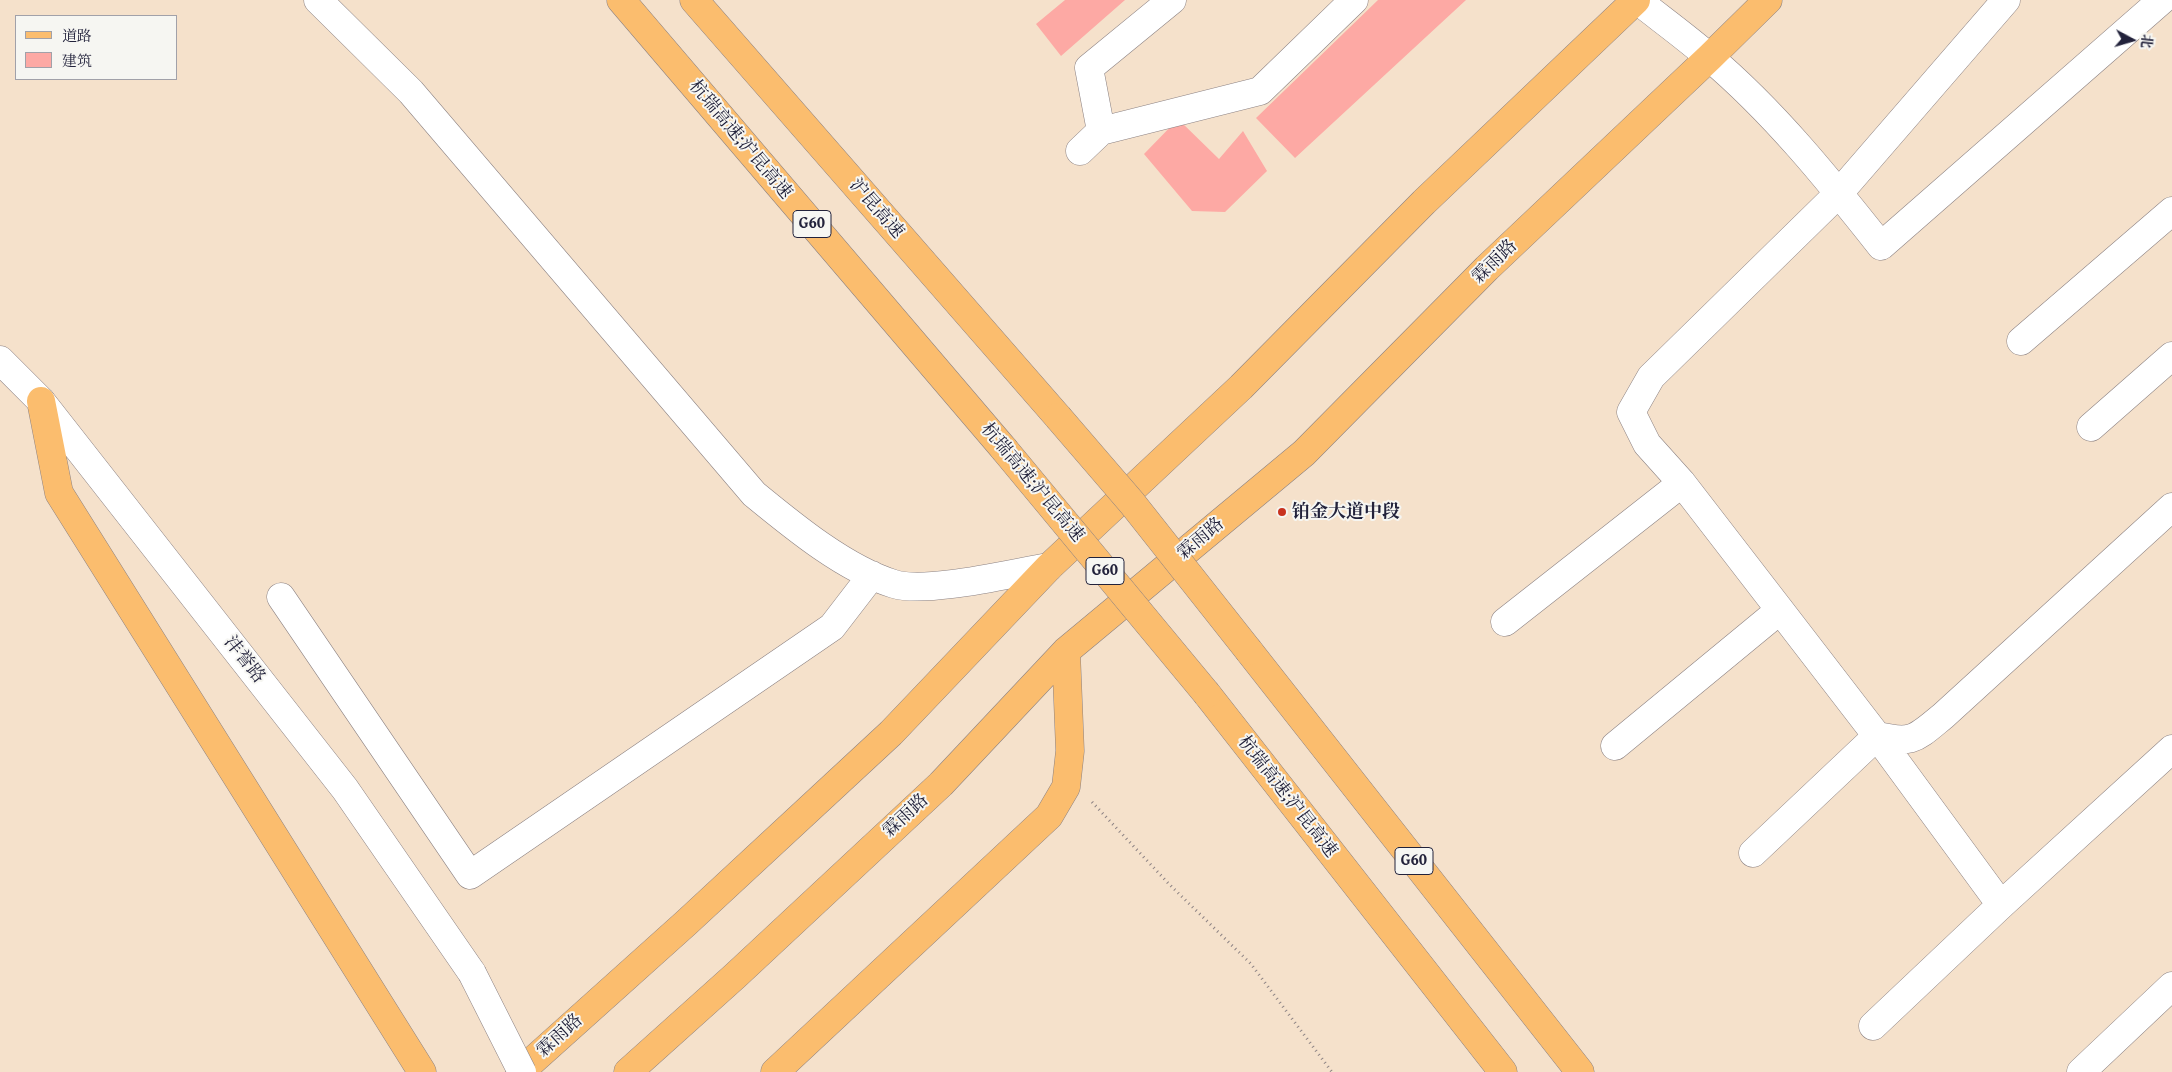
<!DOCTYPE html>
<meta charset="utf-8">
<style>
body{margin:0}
#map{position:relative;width:2172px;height:1072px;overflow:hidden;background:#f5e1cb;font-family:"Gentium Book Plus","Noto Serif SC",serif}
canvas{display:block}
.legend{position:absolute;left:15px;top:15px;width:162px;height:65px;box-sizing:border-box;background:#f6f6f2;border:1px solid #a1a1a9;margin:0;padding:6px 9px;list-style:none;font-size:15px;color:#22223b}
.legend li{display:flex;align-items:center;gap:10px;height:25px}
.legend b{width:25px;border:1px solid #a1a1a9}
.north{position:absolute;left:2107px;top:15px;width:50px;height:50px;-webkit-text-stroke:4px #f6f6f2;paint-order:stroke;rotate:96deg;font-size:14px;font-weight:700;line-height:20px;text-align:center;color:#22223b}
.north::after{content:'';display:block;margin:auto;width:18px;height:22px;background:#22223b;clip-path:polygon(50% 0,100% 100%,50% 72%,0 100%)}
</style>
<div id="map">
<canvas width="2172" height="1072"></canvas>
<ul class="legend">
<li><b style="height:6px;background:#fbbd6e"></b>道路</li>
<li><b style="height:14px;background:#fda9a4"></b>建筑</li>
</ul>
<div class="north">北</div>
</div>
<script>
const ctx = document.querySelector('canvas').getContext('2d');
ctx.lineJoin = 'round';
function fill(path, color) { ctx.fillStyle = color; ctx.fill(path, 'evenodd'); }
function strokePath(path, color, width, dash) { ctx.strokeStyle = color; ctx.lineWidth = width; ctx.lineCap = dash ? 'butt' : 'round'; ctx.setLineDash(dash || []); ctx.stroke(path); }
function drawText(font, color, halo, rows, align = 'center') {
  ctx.font = font + ' "Gentium Book Plus","Noto Serif SC",serif'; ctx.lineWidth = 4; ctx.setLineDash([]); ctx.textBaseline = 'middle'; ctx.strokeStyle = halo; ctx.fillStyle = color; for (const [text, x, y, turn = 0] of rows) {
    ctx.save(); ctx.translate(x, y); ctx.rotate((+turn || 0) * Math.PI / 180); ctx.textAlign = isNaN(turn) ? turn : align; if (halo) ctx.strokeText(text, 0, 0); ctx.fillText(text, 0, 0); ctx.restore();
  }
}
const building = new Path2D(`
 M1065,0H1125L1061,56L1036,24Z
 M1378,0H1466L1295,158L1256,118Z
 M1178,119L1219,159L1243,131L1267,171L1225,212L1192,211L1144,154Z`);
const path = new Path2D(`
 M1092,802L1169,884L1251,964L1332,1072`);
const minor = new Path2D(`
 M318,0L411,92L754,494C793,526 845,569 894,584C927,594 1012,573 1049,567
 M1637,0C1661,19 1686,37 1709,57C1774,112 1828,179 1881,246L2162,0
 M1101,131L1089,68L1172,0
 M1080,151L1101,131L1260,91L1354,0
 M2021,341L2172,211
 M0,360L41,401L345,789L472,973
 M2091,427L2172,356
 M281,597L470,875L832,627L872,575
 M1505,622L1682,483
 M1877,736C1913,744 1915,739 1943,716L2172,507
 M1615,746L1780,610
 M1753,853L1877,736
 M2001,905L1877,736L1780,610L1682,483L1647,444L1631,412L1651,377L1839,193L2006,0
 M1873,1026L2001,905L2172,749
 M2081,1072L2172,986`);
const major = new Path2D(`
 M41,401L59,493L422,1072
 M520,1072L686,923L891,733L1049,567L1241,387L1424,202L1636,0
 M628,1072L735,976L941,784L1066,651L1304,453L1487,268L1710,57L1768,0
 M775,1072L1049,816L1066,787L1070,751L1066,651`);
const highway = new Path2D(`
 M621,0L1004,449
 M694,0L1058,417
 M1249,651L1580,1072
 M1207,694L1503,1072`);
const minorBridge = new Path2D(`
 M472,973L522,1072`);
const highwayBridge = new Path2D(`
 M1058,417L1132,503L1249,651
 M1004,449L1207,694`);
const markers = [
 [1282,512,5,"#c8321e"]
];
const shields = [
 [812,224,38],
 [1105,571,38],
 [1414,861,38]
];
const shieldNames = [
 ["G60",812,224],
 ["G60",1105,571],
 ["G60",1414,861]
];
const streetNames = [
 ["杭瑞高速;沪昆高速",740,140,50],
 ["沪昆高速",876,209,49],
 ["霖雨路",1495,262,-44],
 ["杭瑞高速;沪昆高速",1032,483,50],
 ["霖雨路",1201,539,-40],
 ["沣誉路",244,660,52],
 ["杭瑞高速;沪昆高速",1287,797,52],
 ["霖雨路",906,816,-43],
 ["霖雨路",560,1036,-42]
];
const poiNames = [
 ["铂金大道中段",1292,512]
];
fill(building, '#fda9a4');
strokePath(minor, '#8c8283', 29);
strokePath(major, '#8c8283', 29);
strokePath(highway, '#8c8283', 29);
strokePath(path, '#8c8283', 3, [1, 4]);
strokePath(minor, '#fff', 28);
strokePath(major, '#fbbd6e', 28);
strokePath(highway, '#fbbd6e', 28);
strokePath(minorBridge, '#8c8283', 29, []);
strokePath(highwayBridge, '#8c8283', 29, []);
strokePath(minorBridge, '#fff', 28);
strokePath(highwayBridge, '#fbbd6e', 28);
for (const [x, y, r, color] of markers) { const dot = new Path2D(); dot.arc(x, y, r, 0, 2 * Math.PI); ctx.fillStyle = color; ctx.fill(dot); strokePath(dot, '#f6f6f2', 2); }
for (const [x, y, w] of shields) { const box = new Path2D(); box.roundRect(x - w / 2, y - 13.5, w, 27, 4); ctx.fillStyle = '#f6f6f2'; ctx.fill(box); strokePath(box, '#22223b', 1); }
drawText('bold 16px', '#22223b', null, shieldNames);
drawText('18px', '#22223b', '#f6f6f2', streetNames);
drawText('bold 18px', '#22223b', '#f6f6f2', poiNames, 'left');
</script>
